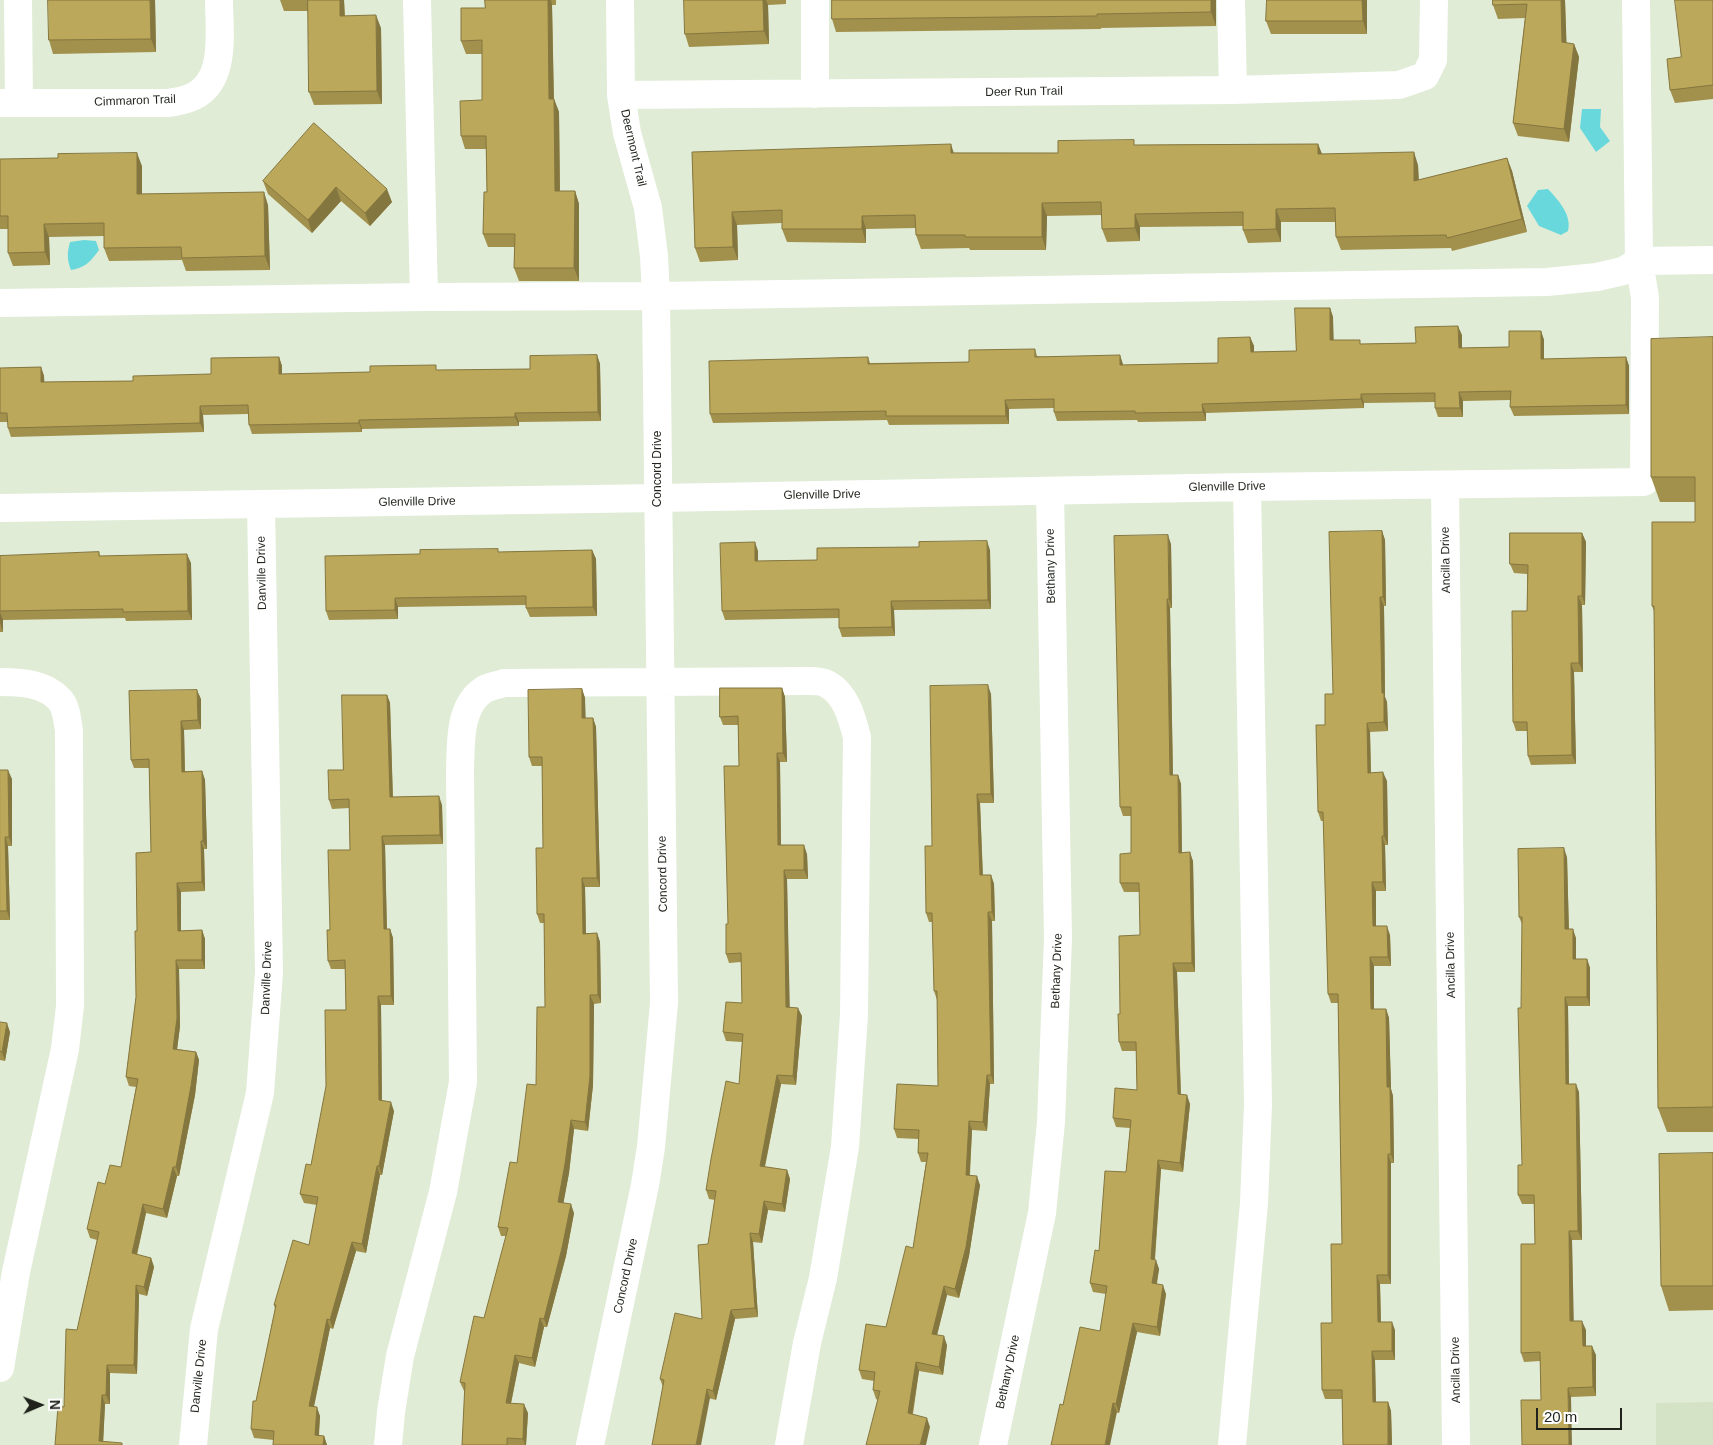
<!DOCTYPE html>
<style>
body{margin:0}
#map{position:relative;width:1713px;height:1445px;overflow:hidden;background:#e0ecd6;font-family:Arial,sans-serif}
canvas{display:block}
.north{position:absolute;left:15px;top:1380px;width:50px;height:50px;-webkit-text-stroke:4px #fff;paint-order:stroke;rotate:89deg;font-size:14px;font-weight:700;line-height:20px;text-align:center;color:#1f231b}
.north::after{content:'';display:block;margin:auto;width:18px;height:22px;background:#1f231b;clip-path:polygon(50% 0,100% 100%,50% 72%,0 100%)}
.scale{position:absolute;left:1536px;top:1408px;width:86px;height:22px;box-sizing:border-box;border:2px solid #1f231b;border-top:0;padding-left:6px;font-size:15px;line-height:18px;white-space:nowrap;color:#1f231b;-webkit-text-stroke:4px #fff;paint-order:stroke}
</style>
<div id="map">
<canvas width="1713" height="1445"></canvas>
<div class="north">N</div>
<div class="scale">20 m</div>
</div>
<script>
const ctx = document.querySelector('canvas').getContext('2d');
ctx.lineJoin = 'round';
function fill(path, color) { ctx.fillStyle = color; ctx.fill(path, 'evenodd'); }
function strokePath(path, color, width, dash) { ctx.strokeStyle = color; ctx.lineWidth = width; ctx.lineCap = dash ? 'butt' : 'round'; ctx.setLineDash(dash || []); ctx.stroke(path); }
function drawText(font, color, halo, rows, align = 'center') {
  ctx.font = font + ' Arial,sans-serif'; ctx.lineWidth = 4.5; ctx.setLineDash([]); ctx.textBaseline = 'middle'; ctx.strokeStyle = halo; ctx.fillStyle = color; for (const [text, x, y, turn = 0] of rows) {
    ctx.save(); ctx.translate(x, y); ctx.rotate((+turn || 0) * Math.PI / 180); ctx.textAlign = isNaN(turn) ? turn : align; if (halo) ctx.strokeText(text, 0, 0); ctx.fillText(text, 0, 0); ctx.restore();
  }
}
const built = new Path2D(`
 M1713,1402V1445H1656V1403Z`);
const water = new Path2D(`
 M1582,109H1601L1600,127L1610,141L1596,152L1580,128Z
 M1548,189C1559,201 1572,215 1568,231L1561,235L1539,226L1527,206L1538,190Z
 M84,240L96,241L99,250C91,261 85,268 71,270C67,260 67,253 70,242Z`);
const minor = new Path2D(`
 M18,0L19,103
 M417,0L424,297L656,296L1547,282L1597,277L1623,271L1639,261L1636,0
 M815,0V94
 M1231,0L1233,90
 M621,95L1233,90L1399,85L1425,76L1433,60L1434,0
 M0,103H168C174,102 181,101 187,99C228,86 219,33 219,0
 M0,303L424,297
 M1445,485L1456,1445
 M0,508L658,498L1247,487L1644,482L1645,298L1639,261L1713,260
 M0,682C20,682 45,683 60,700C67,708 67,721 69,730L70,1006L65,1049L16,1272L0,1368
 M193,1445L204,1329L260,1093L269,972L261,504
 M388,1445L391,1412L400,1356L443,1192L463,1082L460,772C461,745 458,705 485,689C491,686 499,685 504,683L808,681C813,681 822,681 827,684C846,694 852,718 857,737L854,1015L845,1147L823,1278L807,1343L789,1445
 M590,1445L645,1185L651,1147L664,1003L656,296L654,256L648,208L627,133L621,95L620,0
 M993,1445L1042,1213L1051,1122L1058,938L1050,491
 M1232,1445L1254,1203L1258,1104L1247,487`);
const wall = new Path2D(`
 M155,0L156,52L53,54L49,40Z
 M280,0H344L345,16L381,28L382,104L314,105L309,92L308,11H284Z
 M485,0H556V5H552L554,99L559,112L560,191H575L579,204V281H519L514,268V247H488L483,234L487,192L486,149H465L461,136L482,100V54H466L461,41L485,8Z
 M684,0H786V4L768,5L769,44L689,47L685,34Z
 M832,0H1216V26L1101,28V29L836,32L832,19Z
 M1267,0H1367V34H1271L1266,21Z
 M1565,0L1566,43L1574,44L1579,57L1569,142L1518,136L1513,123L1525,18L1498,19L1493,5Z
 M1713,0V99L1675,103L1670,90L1681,57Z
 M314,123L392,202L370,226L341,201L312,233L268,194L263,181Z
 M1318,144L1322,154L1418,165L1419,180L1507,158L1512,171L1527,232L1452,251L1451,248L1341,250L1336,237L1335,222H1281V242L1248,243L1243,230V226L1140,227V241L1107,242L1102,229V215L1047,216L1046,250H970L969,248L921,249L916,235V228L866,229V243L787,242L782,229V223L737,225L738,260L700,262L695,248L692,152L1058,153L1136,145Z
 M0,159L142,166V194L268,205L270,270L186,271L182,260L109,261L104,248V236L49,237L50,265L13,266L8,253V229H0Z
 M1330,308L1333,317V340L1361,344L1416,343L1462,335V348L1509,347L1541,331L1544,340V359L1626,357L1629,366V414L1514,416L1510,407L1511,400L1463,401V417H1438L1435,408V402L1364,403V408L1206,413V421L1138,422L1137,420L1057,421L1054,412V408L1009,409V424L889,425L887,420L713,423L710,414L868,357L870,363L969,362L1035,349L1037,356L1123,365L1218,363L1250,337L1254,346V352L1296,351Z
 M1713,337V1132H1667L1658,1108L1654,611L1652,606L1695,522V502H1660L1651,477Z
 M597,355L600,364L601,421L519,422V426L362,429V432L252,434L249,425L248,414L203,415L204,432L11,437L8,428V422H0V368L41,367L44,376V382L133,381L211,374L279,357L282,366V374L530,369Z
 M1382,531L1385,540L1386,606H1384L1385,697L1387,702L1388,731L1370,732L1371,773L1387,781L1388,845H1385L1386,891H1376V926L1390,935L1391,966H1374V1009H1386L1389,1018L1391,1089L1393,1096L1394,1163H1391V1284H1380L1381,1322L1395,1330V1360H1375L1376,1402H1388L1391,1411L1392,1445H1343L1342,1399H1325L1322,1390L1332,1323L1342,1244L1338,1003H1331L1328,994L1324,821H1321L1318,812L1325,725L1333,694Z
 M1582,533L1586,542L1585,605H1582L1583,672H1574L1576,764L1531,765L1528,756V731H1516L1513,722L1527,611V574L1514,573L1510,564Z
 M1171,544L1172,608H1170L1173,775H1178L1181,784L1182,852L1193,861L1195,972H1177L1181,1095L1190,1104L1183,1172L1161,1169L1155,1260L1159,1269L1157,1284L1166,1294L1160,1336L1137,1332L1119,1413L1063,1405L1100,1331L1106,1294L1093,1292L1090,1283L1099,1251L1126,1172L1130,1128L1116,1127L1113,1118L1137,1090L1136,1051H1122L1119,1042L1120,1014L1140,935V892H1124L1120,883L1131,853V816H1123L1120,807Z
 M592,550L596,559L597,616L530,617L526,608V605L398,607V619L329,620L326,611L420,554L499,552Z
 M990,550L991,609L894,610L895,636L842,637L839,628V618L725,620L722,611L758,551V561L817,560Z
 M99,552L100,556L191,563L192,620L126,621L125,618L3,620V632H0V556Z
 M782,688L785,697L787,762H780L781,845L807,854L808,879H787L789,1007L802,1016L796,1085L781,1084L765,1167L787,1170L790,1179L785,1212L768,1210L762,1243L753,1242L758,1317L735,1319L716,1400L663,1387L660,1379L702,1319L708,1244L715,1200L709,1199L706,1190L739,1084L742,1042L726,1041L723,1032L742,1003L741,962L729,963L726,954L739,766L738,725H723L720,717Z
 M582,689L585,698V718H593L596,727L600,887H585L586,933H597L600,942L601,1003L594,1004L593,1085L588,1131L574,1129L569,1173L563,1203L574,1213L566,1256L547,1327H544L535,1367L519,1363L511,1404L528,1413L526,1445H462L465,1391H464L460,1382L484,1318L506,1236H501L498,1227L517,1163L536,1085L545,1007L544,923H540L537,914L543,848L542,766H532L529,757Z
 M991,694L994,803H980L983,875H991L994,884L995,921H992L994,1084H990L987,1131L972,1130L970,1175L980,1185L969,1256L959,1298L947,1295L937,1335L947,1345L943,1375L919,1371L913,1414L930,1427L876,1399L873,1390L874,1381L862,1379L859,1370L886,1327L913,1248L926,1162H921L918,1153V1139L897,1138L894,1129L938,1086L937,1000L934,991L933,922H929L926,913L932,846Z
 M387,695L390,703L393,797L442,805L443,844L385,845L387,929H390L393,938L394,1005H381L382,1101L394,1111L382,1175H380L366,1253L356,1251L333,1329L330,1328L314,1407L320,1416L319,1436H324L327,1445H273L274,1440L254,1438L251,1429L256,1401L275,1309L274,1305L309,1245L317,1205L304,1203L300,1194L311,1165L346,1010L345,969H331L328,961L330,930L350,850L349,808L332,809L329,800L343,770Z
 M201,699V729L184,730L185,771H202L205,780L207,849H204L205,891L181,892V931L202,930L205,939V969H179L180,1026L177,1049L196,1052L199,1060L195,1095L179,1176H177L167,1218L146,1213L137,1255L151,1258L154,1267L147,1296L139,1294L137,1374L110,1373V1404H105L103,1442L55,1445L64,1407L77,1330L97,1240L90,1238L87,1229L105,1184L121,1167L136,1087L129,1086L126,1077L136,997L137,931L151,852L149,768H134L131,760Z
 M0,770L12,779V846H8L10,920H0Z
 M1567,857L1569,929L1576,938V959H1587L1590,968V1006H1568L1569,1084L1579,1092L1582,1240H1572L1573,1321L1586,1330V1346L1596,1355V1396L1571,1397L1541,1400L1540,1361L1524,1362L1521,1353L1535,1244L1534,1204H1522L1518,1195L1522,1165V924L1519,917Z
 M0,1022L10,1032L5,1061L0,1060Z
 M1713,1153V1310L1669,1311L1661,1286Z`);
const shadedWall = new Path2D(`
 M150,0H155L156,52L151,39Z
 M340,0H344L345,29L340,16Z
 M548,0H551L552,5L554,112L549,99Z
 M763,0H766L768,5L769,44L764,31Z
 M1211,0H1216V26L1211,12Z
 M1362,0H1367V34L1363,21Z
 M1561,0H1565L1567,55L1562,42Z
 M376,15L381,28L382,104L377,91Z
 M1574,44L1579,57L1569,142L1564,129Z
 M554,99L559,112L560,204L555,191Z
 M951,144L955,157L951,153Z
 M1318,144L1323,157L1318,154Z
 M1414,152L1418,165L1419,194L1414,181Z
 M137,153L142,166V207L137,194Z
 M1507,158L1512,171L1527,232L1522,219Z
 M336,187L341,201L312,233L308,220Z
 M387,189L392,202L370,226L365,213Z
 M575,191L579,204V281L574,268Z
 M264,192L268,205L270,270L265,256Z
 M1042,203L1047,216L1046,250L1042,237Z
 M1276,209L1281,222V242L1276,229Z
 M732,212L737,225L738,260L733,247Z
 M1135,214L1140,227V241L1135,228Z
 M862,216L866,229V243L862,229Z
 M44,224L49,237L50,265L45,252Z
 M1330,308L1333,317L1334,349L1330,340Z
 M1458,326L1462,335V357L1459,348Z
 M1541,331L1544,340V368L1541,359Z
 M1250,337L1254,346V360L1251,352Z
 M597,355L600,364L601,421L598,412Z
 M1120,355L1123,364V374L1120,365Z
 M279,357L282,366V383L279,374Z
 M1626,357L1629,366V414L1626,405Z
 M41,367L44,376L45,391L41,382Z
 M1459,392L1463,401V417L1460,408Z
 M1361,394L1364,403V408L1361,399Z
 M1005,400L1009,409V424L1006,416Z
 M1202,404L1206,413V421L1203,412Z
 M200,406L203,415L204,432L200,423Z
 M515,413L519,422V426L515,417Z
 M359,420L362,429V432L359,423Z
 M1382,531L1385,540L1386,606L1383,597Z
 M1582,533L1586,542L1585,605L1582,596Z
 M1168,535L1171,544L1172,608L1169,599Z
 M987,541L990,550L991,609L988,600Z
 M755,542L758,551V570L755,561Z
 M592,550L596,559L597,616L593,607Z
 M187,554L191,563L192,620L188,611Z
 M1578,596L1582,605L1583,672L1579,663Z
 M1380,597L1384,606L1385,697L1387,702L1388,731L1384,722L1382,693Z
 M395,598L398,607V619L395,610Z
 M1167,599L1170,608L1173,784L1170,775Z
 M891,601L894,610L895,636L892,627Z
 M0,612L3,620V632L0,623Z
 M1571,663L1574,672L1576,764L1572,755Z
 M988,685L991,694L994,803L991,794Z
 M782,688L785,697L787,762L783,753Z
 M582,689L585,698L586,727L582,718Z
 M197,690L201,699V729L198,720Z
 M387,695L390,703L393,806L390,797Z
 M593,718L596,727L600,887L597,878Z
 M181,721L184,730L185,780L182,772Z
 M1367,723L1370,732L1371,782L1368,773Z
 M777,753L780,762L781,854L778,845Z
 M8,770L12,779V846L9,837Z
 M202,771L205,780L207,849L203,841Z
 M1383,772L1387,781L1388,845L1384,836Z
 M1178,775L1181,784L1182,861L1179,853Z
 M977,794L980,803L983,884L980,875Z
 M439,796L442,805L443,844L440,835Z
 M382,836L385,845L387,938L384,929Z
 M1382,836L1385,845L1386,891L1383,882Z
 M5,837L8,846L10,920L7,911Z
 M201,841L204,849L205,891L202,882Z
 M804,845L807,854L808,879L804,870Z
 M1564,848L1567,857L1569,938L1565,929Z
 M1190,852L1193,861L1195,972L1192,963Z
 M784,870L787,879L790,1016L786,1007Z
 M991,875L994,884L995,921L992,912Z
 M582,878L585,887L586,942L583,934Z
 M1372,882L1376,891V935L1373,926Z
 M177,883L181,892V940L178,931Z
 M988,912L992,921L994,1084L991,1075Z
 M1387,926L1390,935L1391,966L1388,957Z
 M390,929L393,938L394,1005L391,996Z
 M1573,929L1576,938V968L1573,959Z
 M202,930L205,939V969L202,960Z
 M597,933L600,942L601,1003L598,995Z
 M1370,957L1374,966V1018L1371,1009Z
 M1587,959L1590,968V1006L1587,997Z
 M176,960L179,969L180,1026L176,1058L173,1049Z
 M1173,963L1177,972L1181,1103L1178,1094Z
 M590,995L594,1004L593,1085L588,1131L585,1122Z
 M378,996L381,1005L382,1109L379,1100Z
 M1565,997L1568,1006L1569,1093L1566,1084Z
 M798,1008L802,1016L796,1085L793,1076Z
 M1386,1009L1389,1018L1391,1089L1393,1096L1394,1163L1391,1154L1387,1087Z
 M7,1023L10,1032L5,1061L2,1052Z
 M196,1052L199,1060L195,1095L179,1176L176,1167Z
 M777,1075L781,1084L763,1175L760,1166Z
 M987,1075L990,1084L987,1131L983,1122Z
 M1576,1084L1579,1092L1582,1240L1578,1231Z
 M1187,1095L1190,1104L1183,1172L1180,1163Z
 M391,1102L394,1111L382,1175L379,1166Z
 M571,1120L574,1129L569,1173L562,1211L558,1202Z
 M969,1121L972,1130L969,1184L966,1175Z
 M1388,1154L1391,1163V1284L1388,1275Z
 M1158,1160L1161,1169L1154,1268L1151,1259Z
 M377,1166L380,1175L366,1253L362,1244Z
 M173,1167L177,1176L167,1218L163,1209Z
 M787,1170L790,1179L785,1212L782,1204Z
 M977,1176L980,1185L969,1256L959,1298L955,1289Z
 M764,1201L768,1210L762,1243L759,1234Z
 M143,1204L146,1213L135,1262L132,1253Z
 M571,1204L574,1213L566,1256L547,1327L544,1319Z
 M1569,1231L1572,1240L1574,1330L1570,1321Z
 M750,1233L753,1242L758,1317L755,1308Z
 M352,1242L356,1251L333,1329L330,1320Z
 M151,1258L154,1267L147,1296L144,1287Z
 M1156,1260L1159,1269L1155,1292L1152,1283Z
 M1377,1275L1380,1284L1381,1331L1378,1322Z
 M136,1285L139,1294L137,1374L134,1365Z
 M1163,1285L1166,1294L1160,1336L1157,1327Z
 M944,1286L947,1295L935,1343L932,1334Z
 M731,1310L735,1319L716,1400L713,1391Z
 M540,1318L544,1327L535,1367L532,1358Z
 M327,1319L330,1328L312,1415L309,1406Z
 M1582,1321L1586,1330V1355L1583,1346Z
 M1392,1322L1395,1330V1360L1392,1351Z
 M1133,1323L1137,1332L1119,1413L1116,1404Z
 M944,1336L947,1345L943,1375L939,1367Z
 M1592,1346L1596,1355V1396L1593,1387Z
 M1372,1351L1375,1360L1376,1411L1373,1402Z
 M515,1355L519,1363L509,1412L506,1403Z
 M916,1362L919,1371L911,1422L908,1413Z
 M107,1365L110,1373V1404L106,1395Z
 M1568,1388L1571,1397L1572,1445H1569Z
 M707,1389L710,1398L701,1445H696Z
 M102,1395L105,1404L103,1445L99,1441Z
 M1388,1402L1391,1411L1392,1445H1388Z
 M1113,1403L1117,1412L1110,1445H1105Z
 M524,1404L528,1413L526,1445H525L523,1439Z
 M317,1407L320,1416L318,1444L315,1435Z
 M927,1418L930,1427L926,1445H920Z
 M324,1436L327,1445H323Z`);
const building = new Path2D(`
 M48,0H150L151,39L49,40Z
 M308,0H340V16L376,15L377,91L309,92Z
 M485,0H548L549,99H554L555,191H575L574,268H514L515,234H483L484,192H487L486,136H461L460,101L482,100V40L461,41V8H485Z
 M684,0H763L764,31L685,34Z
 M832,0H1211V12L1097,14V16L832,19Z
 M1267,0H1362L1363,21H1266Z
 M1493,0H1561L1562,42L1574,44L1564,129L1513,123L1527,4L1493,5Z
 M1675,0H1713V85L1670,90L1667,59L1681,57Z
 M314,123L387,189L365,213L336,187L308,220L263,181Z
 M1134,140V145L1318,144V154L1414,152V181L1507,158L1522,219L1447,238L1446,235L1336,237L1335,208L1276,209V229L1243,230V212L1135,214V228L1102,229L1101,202L1042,203V237H965V235H916L915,215L862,216V229H782V210L732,212L733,247L695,248L692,152L951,144V153H1058V141Z
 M137,153V194L264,192L265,256L182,258L181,247L104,248V223L44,224L45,252L8,253V216H0V159L58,158V154Z
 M1295,308H1330V340H1360V344L1416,343L1415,327L1458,326L1459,348L1509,347V331H1541V359L1626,357V405L1510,407L1511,391L1459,392L1460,408H1435V393L1361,394V399L1202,404L1203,412L1135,413V411L1054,412V399L1005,400L1006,416H886V411L710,414L709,361L868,357V364L969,362V350L1035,349V357L1120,355V365L1218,363V338L1250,337L1251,352L1296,351Z
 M1713,337V1107L1658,1108L1654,606H1652V522H1695V477H1651V339Z
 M597,355L598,412L515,413V417L359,420V423L249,425L248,405L200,406V423L8,428L7,413H0V368L41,367V382L133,381V376L211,374V358L279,357V374L370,372V366L436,365V370L530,369V356Z
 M1382,531L1383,597H1380L1382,693H1384V722L1367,723L1368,773L1383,772L1384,836H1382L1383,882H1372L1373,926H1387L1388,957H1370L1371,1009H1386L1387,1087H1390L1391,1154H1388V1275H1377L1378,1322H1392V1351H1372L1373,1402H1388V1445H1343L1342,1390H1322L1321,1323H1332L1331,1244H1342L1338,994H1328L1323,812H1318L1316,725H1325V694H1333L1329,532Z
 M1510,533H1582V596H1578L1579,663H1571L1572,755L1528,756L1527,722H1513L1512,611H1527L1528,565L1510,564Z
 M1168,535L1169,599H1167L1170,775H1178L1179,853L1190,852L1192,963H1173L1178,1094L1187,1095L1180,1163L1158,1160L1151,1259L1156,1260L1152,1283L1163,1285L1157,1327L1133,1323L1116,1404L1113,1403L1105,1445H1051L1060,1404L1063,1405L1080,1327L1100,1331L1107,1286L1090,1283L1095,1250L1099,1251L1105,1171L1126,1172L1131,1120L1113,1118L1115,1088L1137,1090L1136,1042H1119L1118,1014H1120L1119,936L1140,935L1139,883H1120V854L1131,853V807H1120L1114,536Z
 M987,541L988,600L891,601L892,627L839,628V609L722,611L720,543L755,542V561L817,560V548L919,547V542Z
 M498,549V552L592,550L593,607L526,608V596L395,598V610L326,611L325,556L420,554V550Z
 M99,552V556L187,554L188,611L123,612V609L0,611V556Z
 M988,685L991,794H977L980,875H991L992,912H988L991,1075H987L983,1122L969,1121L966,1175L977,1176L966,1247L955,1289L944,1286L932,1334L944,1336L939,1367L916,1362L908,1413L927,1418L920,1445H866L880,1391L873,1390L875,1372L859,1370L866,1324L886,1327L906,1246L913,1248L928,1153H918L919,1130L894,1129L897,1084L938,1086L937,991H934L932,913H926L925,846H932L930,686Z
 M720,688H782L783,753H777L778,845H804V870H784L786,1007L798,1008L793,1076L777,1075L760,1166L787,1170L782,1204L764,1201L759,1234L750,1233L755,1308L731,1310L713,1391L707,1389L696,1445H652L664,1380L660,1379L675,1313L702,1319L698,1245L708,1244L716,1191L706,1190L711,1159L726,1081L739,1084L743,1034L723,1032L726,1002L742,1003L741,953L726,954V924H728L724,766H739L738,716L720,717Z
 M582,689V718H593L597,878H582L583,934L597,933L598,995H590V1076L585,1122L571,1120L565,1164L558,1202L571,1204L562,1248L544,1319L540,1318L532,1358L515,1355L506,1403L524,1404L523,1439L507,1438V1445H462L465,1383L460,1382L474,1316L484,1318L508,1228L498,1227L510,1162L517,1163L527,1084L536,1085L537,1007H545L544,914H537L536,848H543L542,757H529L528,690Z
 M197,690L198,720L181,721L182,772L202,771L203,841H201L202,882L177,883L178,931L202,930V960H176L177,1018L173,1049L196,1052L191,1086L176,1167H173L163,1209L143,1204L132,1253L151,1258L144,1287L136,1285L134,1365H107L106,1395H102L99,1441L122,1443V1445H55L58,1406L64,1407L66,1329L77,1330L99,1232L87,1229L98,1182L105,1184L110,1165L121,1167L138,1079L126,1077L136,997L135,931H137L136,853L151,852L149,759L131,760L129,691Z
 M342,695H387L390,797L439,796L440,835L382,836L384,929H390L391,996H378L379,1100L391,1102L379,1166H377L362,1244L352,1242L330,1320L327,1319L309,1406L317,1407L315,1435L324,1436L323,1445H273L274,1431L251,1429L253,1401H256L276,1305H274L293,1240L309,1245L318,1197L300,1194L306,1164L311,1165L326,1086L325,1010H346L345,960L328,961L327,930H330L328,850H350L349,799L329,800L328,770H343Z
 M0,770H8L9,837H5L7,911H0Z
 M1564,848L1565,929H1573V959H1587V997H1565L1566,1084H1576L1578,1231H1569L1570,1321H1582L1583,1346H1592L1593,1387L1568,1388L1569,1445H1522L1521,1400H1541L1540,1352L1521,1353V1244H1535L1534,1195H1518V1165H1522L1518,1008H1521L1522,917H1519L1518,849Z
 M0,1022L7,1023L2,1052L0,1051Z
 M1713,1153V1286H1661L1659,1154Z`);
const streetNames = [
 ["Deer Run Trail",1024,92,-1],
 ["Cimmaron Trail",135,101,-2],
 ["Deermont Trail",633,148,77],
 ["Concord Drive",658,469,-90],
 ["Glenville Drive",1227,487,-1],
 ["Glenville Drive",822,495,-1],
 ["Glenville Drive",417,502,-1],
 ["Ancilla Drive",1446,560,-91],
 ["Bethany Drive",1051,566,-91],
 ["Danville Drive",262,573,-91],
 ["Concord Drive",663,874,-91],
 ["Ancilla Drive",1451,965,-91],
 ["Bethany Drive",1057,971,-88],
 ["Danville Drive",267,978,-88],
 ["Concord Drive",626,1276,-78],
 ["Ancilla Drive",1456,1370,-91],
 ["Bethany Drive",1008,1372,-78],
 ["Danville Drive",199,1376,-84]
];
fill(built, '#d4e3c6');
fill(water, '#68d8dc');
strokePath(minor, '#fff', 28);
fill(wall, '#a2904d');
fill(shadedWall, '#84763f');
fill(building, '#bca85a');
strokePath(building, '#84763f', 1);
drawText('12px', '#1f231b', '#fff', streetNames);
</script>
